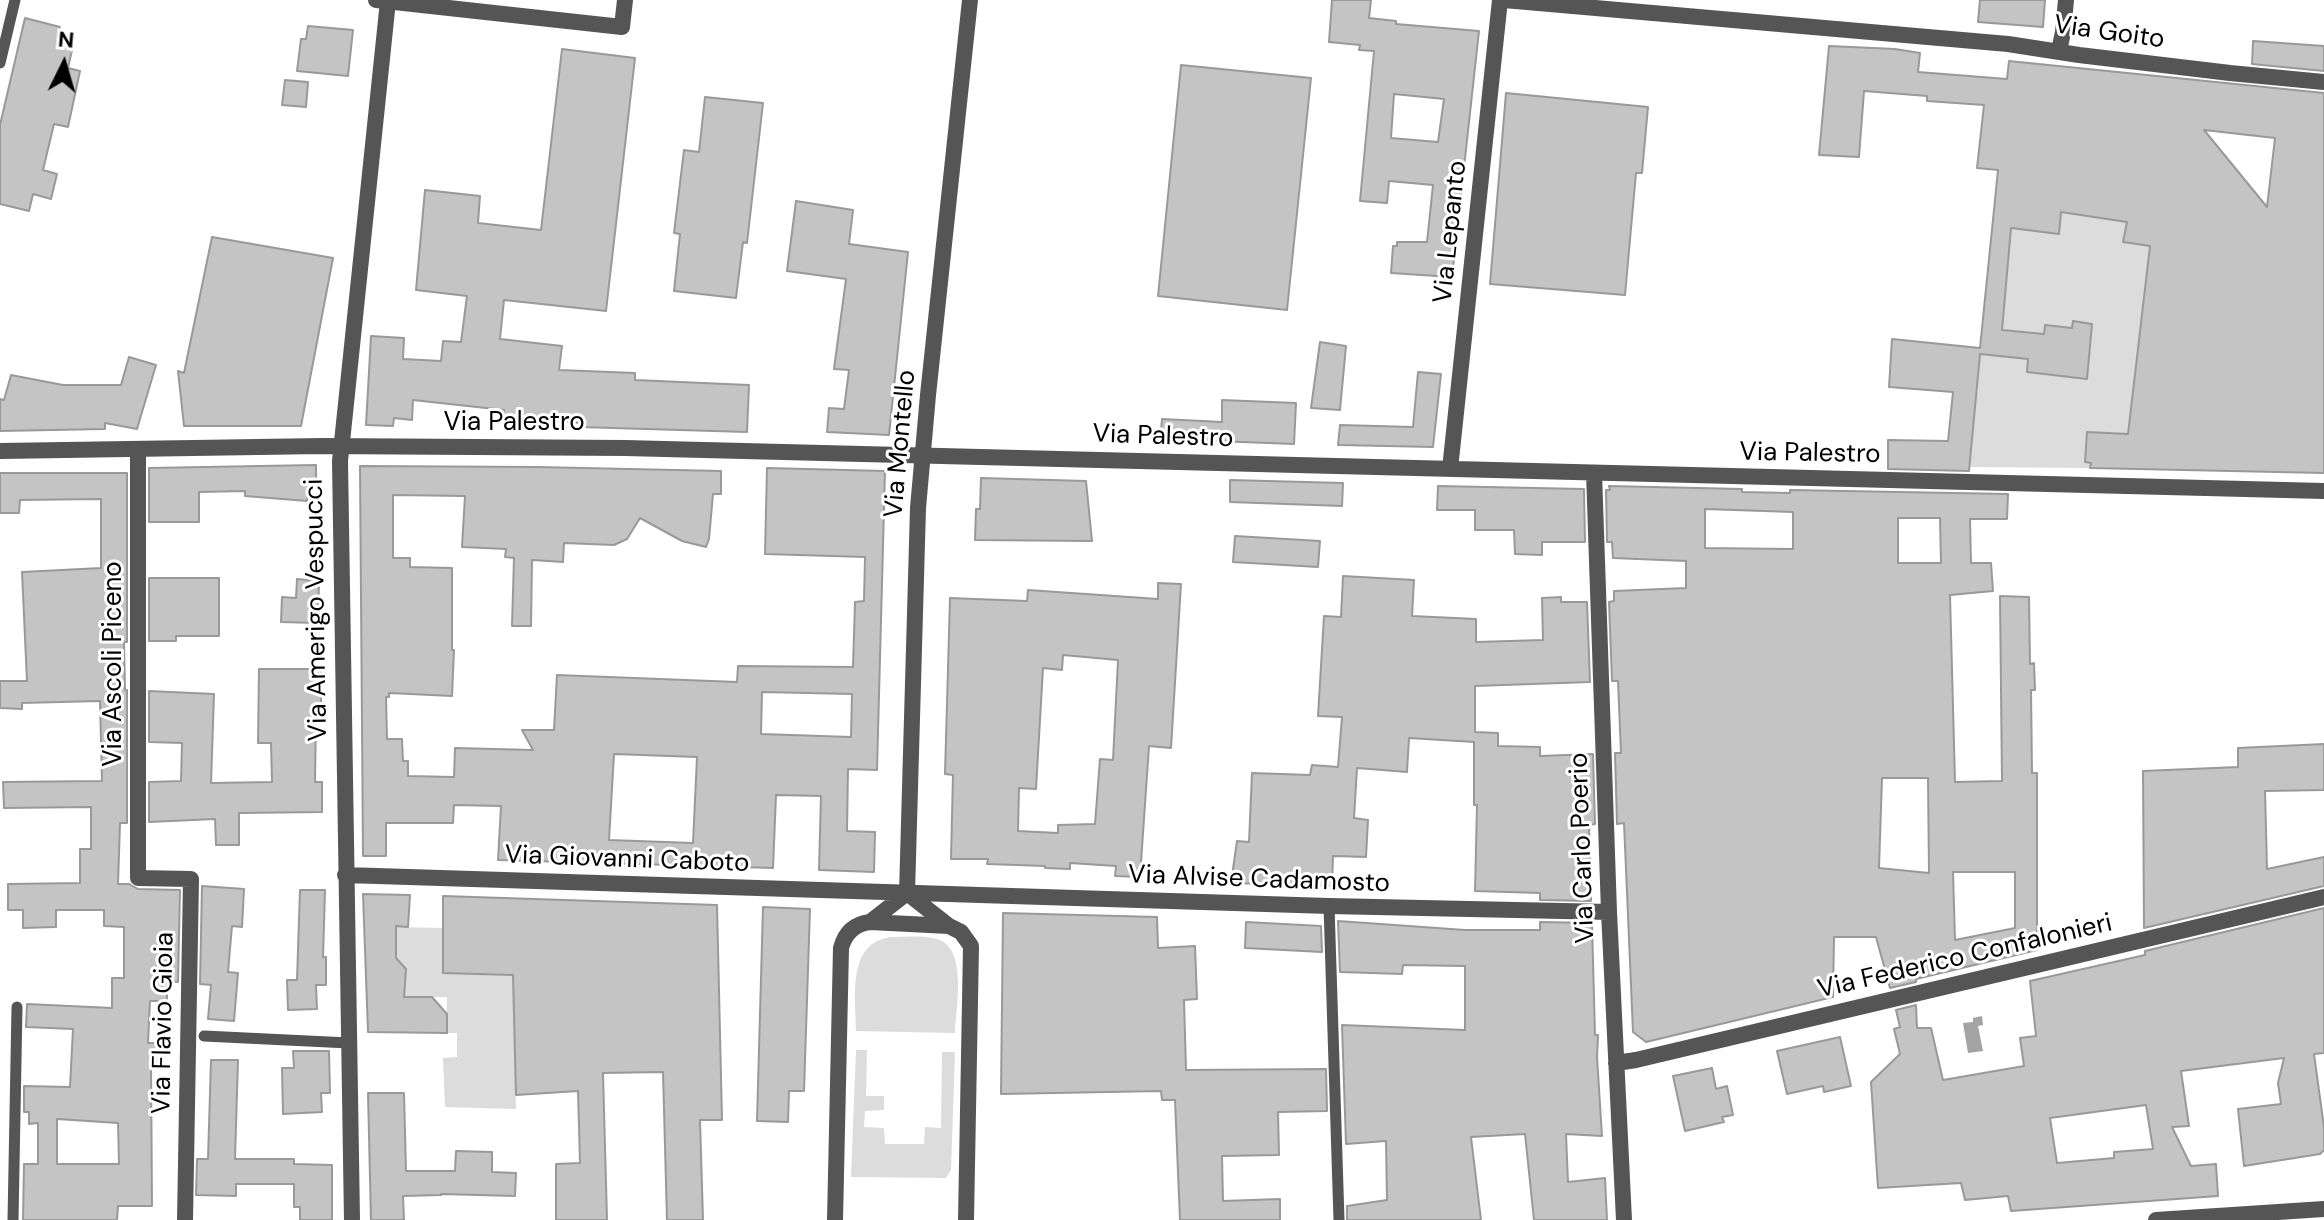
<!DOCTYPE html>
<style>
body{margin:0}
#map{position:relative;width:2324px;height:1220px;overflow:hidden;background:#fff;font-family:"DM Sans",sans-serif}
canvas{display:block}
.north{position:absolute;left:24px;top:24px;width:80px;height:80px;-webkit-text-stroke:6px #fff;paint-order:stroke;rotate:5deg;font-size:22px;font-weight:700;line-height:32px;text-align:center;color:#000}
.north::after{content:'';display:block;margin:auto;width:28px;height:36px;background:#000;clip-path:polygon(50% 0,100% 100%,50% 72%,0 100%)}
</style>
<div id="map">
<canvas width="2324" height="1220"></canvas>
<div class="north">N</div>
</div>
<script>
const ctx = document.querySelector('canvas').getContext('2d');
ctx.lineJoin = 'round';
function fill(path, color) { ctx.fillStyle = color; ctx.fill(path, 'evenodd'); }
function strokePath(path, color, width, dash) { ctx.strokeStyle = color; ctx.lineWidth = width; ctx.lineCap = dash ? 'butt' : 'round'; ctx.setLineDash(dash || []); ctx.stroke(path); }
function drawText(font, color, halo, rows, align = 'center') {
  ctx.font = font + ' "DM Sans",sans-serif'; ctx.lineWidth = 6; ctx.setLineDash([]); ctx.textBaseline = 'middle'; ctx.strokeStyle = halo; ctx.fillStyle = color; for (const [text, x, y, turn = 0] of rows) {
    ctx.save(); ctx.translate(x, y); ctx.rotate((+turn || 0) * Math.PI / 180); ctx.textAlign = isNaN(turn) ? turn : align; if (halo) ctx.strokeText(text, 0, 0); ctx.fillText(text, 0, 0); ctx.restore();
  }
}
const green = new Path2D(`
 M2061,212L2153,226L2128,434L2085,462L2091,463L2090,468L1970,467L1980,354L2028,359V372L2087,378L2092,324L2073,322L2072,328L2045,325L2044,334L1982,328L1986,293L2005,295L2011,228Z
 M396,927L443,928V973L513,975L516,1109L445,1107L443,1058L457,1057V1033H447V997H404L406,969L396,958Z
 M892,937C907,937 923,935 937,939C968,948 956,1008 955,1033L856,1031C856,997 846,942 892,937Z
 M856,1050H867L866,1096H884V1110L865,1111L864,1127L884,1128L885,1144H924L925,1127L941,1128L942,1052H955L951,1170L946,1178L851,1177Z`);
const water = new Path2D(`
 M1982,1016L1983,1025L1978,1026L1983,1051L1968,1053L1963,1023L1973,1022V1018Z`);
const building = new Path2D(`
 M1332,0H1371L1369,18L1396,21V24L1479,31L1452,277L1391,273L1393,246H1397V242H1427L1433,185L1389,181L1387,203L1360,201L1374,51L1359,50L1360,45L1329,42ZM1394,94L1444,99L1438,142L1391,138Z
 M1980,0H2045L2043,27L1978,22Z
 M25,18L60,27L58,36L74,41L68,68L80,71L68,127L54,124L43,170L57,174L51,199L33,194L29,211L0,204V125Z
 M308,26L353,30L348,76L297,71L301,39H306Z
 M2253,41L2324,46V71L2252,64Z
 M1829,46L1895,49L1920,53L1918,72L2007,79L2009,61L2324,93V473L2090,468L2091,463L2085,462L2087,432L2128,434L2150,246L2123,242L2127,222L2061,212L2059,234L2011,228L2002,330L2044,334L2045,325L2072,328L2073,321L2092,324L2087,379L2027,372L2028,359L1980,354L1969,471L1888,469V440L1948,441L1953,392L1889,387L1892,339L1980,348L1998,170L1977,168L1984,105L1927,101V96L1864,91L1859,157L1819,155ZM2204,130L2275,138L2267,207Z
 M562,49L635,58L606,311L504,300L500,339L562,346L559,370L635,373V380L749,385L747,432L579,427L580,423L504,415V410L413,400L412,420L394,418L393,426L366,425L371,336L404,338L403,359L441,361L443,341L461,342L467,296L416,290L425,190L480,196L478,223L541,230Z
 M1181,65L1311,78L1287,310L1158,296Z
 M285,80L308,82L306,107L282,105Z
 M1506,93L1648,107L1642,173H1636L1625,295L1490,284Z
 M705,97L763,103L747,243L743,242L736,298L674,291L680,234L674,233L684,150L699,152Z
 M796,201L853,210L849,244L908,252L889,435L827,432L829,408L844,409L849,370L834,369L846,279L787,271Z
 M212,237L333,258L301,426H184L178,371L184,373Z
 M1320,342L1346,346L1340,410L1311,408Z
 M129,357L156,365L137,429L105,423V429L0,431V399L4,400L11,375L63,385H121Z
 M1418,372L1441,374L1433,447L1338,445L1340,425L1413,427Z
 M1222,400L1296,403L1294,444L1189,440V442L1160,441L1162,419L1222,422Z
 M316,465V489L308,487L307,501L245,496V491L199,492V522H149V468Z
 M360,466L537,467L721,471V494H713L709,539L706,547L682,541L640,518L627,539L614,545L564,543L563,562L532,560L531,626H512L514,558L505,557L506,549L462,547L465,496L393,495V558H410V567L452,568V650H454L452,696L389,693V697H386L387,739H402L403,761H408V776L454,777L455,748L533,750L522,730H554L557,675L737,682L738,666L853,667L855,602L864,601L865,557L765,554L767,468L885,471L877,770L848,769L847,831L875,832L874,872L819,870L821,796L776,795L773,868L498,860L501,806L454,805L453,823H386V856H363ZM762,692L852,694L851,737L761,734ZM614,754L697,757L693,843L609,840Z
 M0,473H127V642H124L125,690H127V823H120L118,884H129L138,889L180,890L178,982L167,981V1001H150L148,1043H162L161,1063L151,1062L152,1206H118L117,1220H23L24,1164H38V1123L29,1124V1112H24V1086L70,1087L73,1029L26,1027L27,1004L112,1008V978H124V927L104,926V910H56V927L23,928V910H8V884L80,883V849H91V807L4,808L3,782L102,781L100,701L22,703V709L0,708V681H27L22,572L101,568V499L20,500L19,513H0ZM57,1119L118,1123L119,1164H57Z
 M981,478L1086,481L1092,541L975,540L976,509H980Z
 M1230,480L1343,483L1342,506L1230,502Z
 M1438,486L1584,489L1585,542H1542V555L1515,554L1514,530H1475V510H1437Z
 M1609,486L1742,489V492L1790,493V490L2008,494L2007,519H1970L1971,563H1991L1993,591L1950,595L1955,782L2002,781L2000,596L2029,597L2030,664L2034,663L2035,690H2031L2032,773H2037V950L1916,979V982L1890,988L1876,937H1834L1833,997L1646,1042L1633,1032L1624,823L1617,824L1615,753H1621L1618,681H1612L1609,602L1614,601V591L1686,588V561L1613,558L1612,542H1607L1606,490H1610ZM1705,509L1793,512V549L1705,548ZM1898,518H1940L1941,563H1898ZM1882,778H1928L1929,873L1879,868ZM1953,872H2015V928L1955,940Z
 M1235,536L1320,541L1318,567L1233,562Z
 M1343,576L1414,580L1412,616L1476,619V642L1543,640L1542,598L1561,597V602H1587L1590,682L1475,686V732L1498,733V746L1540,747V756L1593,754L1595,824L1589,825L1591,901L1540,900V893L1475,891L1477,805H1474V742L1409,738L1407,772L1357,768L1354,818L1368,820L1366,857L1333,856L1332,886L1231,883L1237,841L1249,842L1252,773L1310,775L1312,765L1338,767L1342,717L1318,716L1324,616L1341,617Z
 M149,578H219V636H176V641H149Z
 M297,579L319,581L318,623L281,622L282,597L296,598Z
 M1158,583L1181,584L1171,748L1149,746L1140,877L1115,876L1116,866L1070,863V869L1045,868V866L987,864L988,859H951L953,775L945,774L950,598L1027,601L1028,590L1158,599ZM1063,655L1118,660L1113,760L1100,759L1095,824L1058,825V833L1018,831L1019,788L1036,789L1043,668L1062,670Z
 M259,669H321V716H316L315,782H322V812L239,813V845H216L215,819L149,822V782L181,781L182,743L149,742V691L214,694L211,783L272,782L271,743H258Z
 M2324,744V790L2265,791L2267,869L2324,857V886L2144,928L2143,771L2238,767V748Z
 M202,886L244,889L242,927L232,926L228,972L238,973L234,1021L208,1019L211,985L200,984Z
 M300,890H325L323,957H326V985H316L317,1009L288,1010L287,980H297Z
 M363,894L410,895L408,927L396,926V958L406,969L404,997H432L447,1014V1033L368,1032Z
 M443,896L717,905L722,1120H700L703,1220H667L663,1072L603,1073L607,1220H556V1164L580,1163L578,1091L516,1095L513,975L443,973Z
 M763,907L810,909L804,1091H789L788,1122L757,1121Z
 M2324,908V1053L2314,1054L2324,1127V1150L2320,1154L2244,1166L2238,1109L2281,1104L2278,1083L2284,1058L2181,1071L2189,1126L2172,1127L2191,1166L2216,1164L2218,1196L2011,1211L2008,1196L1965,1200L1961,1183L1878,1188L1871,1082L1900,1054L1894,1029L1900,1027L1896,1010L1916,1005L1917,1028H1931L1943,1080L2024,1066L2020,1038L2036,1036L2030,981L2145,955V951ZM2146,1105L2153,1149L2114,1152V1158L2057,1163L2050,1118Z
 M1003,913L1157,917L1158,948L1195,946L1197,999L1184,1000L1186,1070L1326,1069L1327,1111L1278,1112L1279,1155L1222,1156L1223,1201L1280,1199V1220H1180L1175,1100H1162L1161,1091L1001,1094Z
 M1338,921L1465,930H1540V922L1592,923L1595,1035H1598L1597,1057L1602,1136L1566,1134L1568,1182L1605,1178L1607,1220H1534L1525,1134L1471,1137L1481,1220H1347V1206L1387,1200L1386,1141L1346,1144L1342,1025L1465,1030V966L1403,965L1402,974L1340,972Z
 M1246,922L1321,926L1322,952L1245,948Z
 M1840,1037L1851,1086L1824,1092L1823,1086L1787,1094L1777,1051Z
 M293,1051H329L330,1093H321L322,1112L283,1114L282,1068H294Z
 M211,1060H238L235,1159H294V1164L332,1165V1220H300V1207H294V1184H236V1196L196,1195L197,1159H208Z
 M1712,1068L1716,1089L1727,1086L1733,1115L1722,1117L1724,1122L1685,1131L1673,1076Z
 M368,1093H404L406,1171H455L456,1151L492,1152V1172L516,1173L515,1196L441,1194V1195L403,1196L404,1220H371Z`);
const service = new Path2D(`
 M0,63L15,0
 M1329,906L1339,1220
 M204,1036L349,1043
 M13,1220L17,1007`);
const minor = new Path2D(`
 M376,0L622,27L625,0
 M1504,0L2008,44L2079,55L2230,73L2324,82
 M2059,51L2063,32L2066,0
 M138,450V878L191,879L185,1220
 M0,451L322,446L625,448L2324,491
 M1450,469L1500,0
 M1594,473L1609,912L1624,1220
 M345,875L1329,906L1609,912
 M907,893L949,926
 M870,922L907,893
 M1616,1063L1636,1060L2324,897
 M352,1220L340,461L388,1
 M835,1220L841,948C845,933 854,924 870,922L949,926L961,932L971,946L966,1220`);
const tertiary = new Path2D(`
 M907,893L918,508L928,395L970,0
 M2156,1220L2324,1209`);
const streetNames = [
 ["Via Goito",2109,33,8],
 ["Via Lepanto",1451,232,-84],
 ["Via Palestro",514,423],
 ["Via Palestro",1163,437,2],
 ["Via Montello",901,444,-85],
 ["Via Palestro",1810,454,1],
 ["Via Amerigo Vespucci",317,610,-91],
 ["Via Ascoli Piceno",114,664,-90],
 ["Via Carlo Poerio",1583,848,-92],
 ["Via Giovanni Caboto",627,860,2],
 ["Via Alvise Cadamosto",1259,880,2],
 ["Via Federico Confalonieri",1965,957,-13],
 ["Via Flavio Gioia",164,1023,-89]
];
fill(green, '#dcdcdc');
fill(water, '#a3a3a3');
fill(building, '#c4c4c4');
strokePath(building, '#999', 2);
strokePath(service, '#555', 11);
strokePath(minor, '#555', 16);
strokePath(tertiary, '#555', 16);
drawText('26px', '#000', '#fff', streetNames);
</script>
